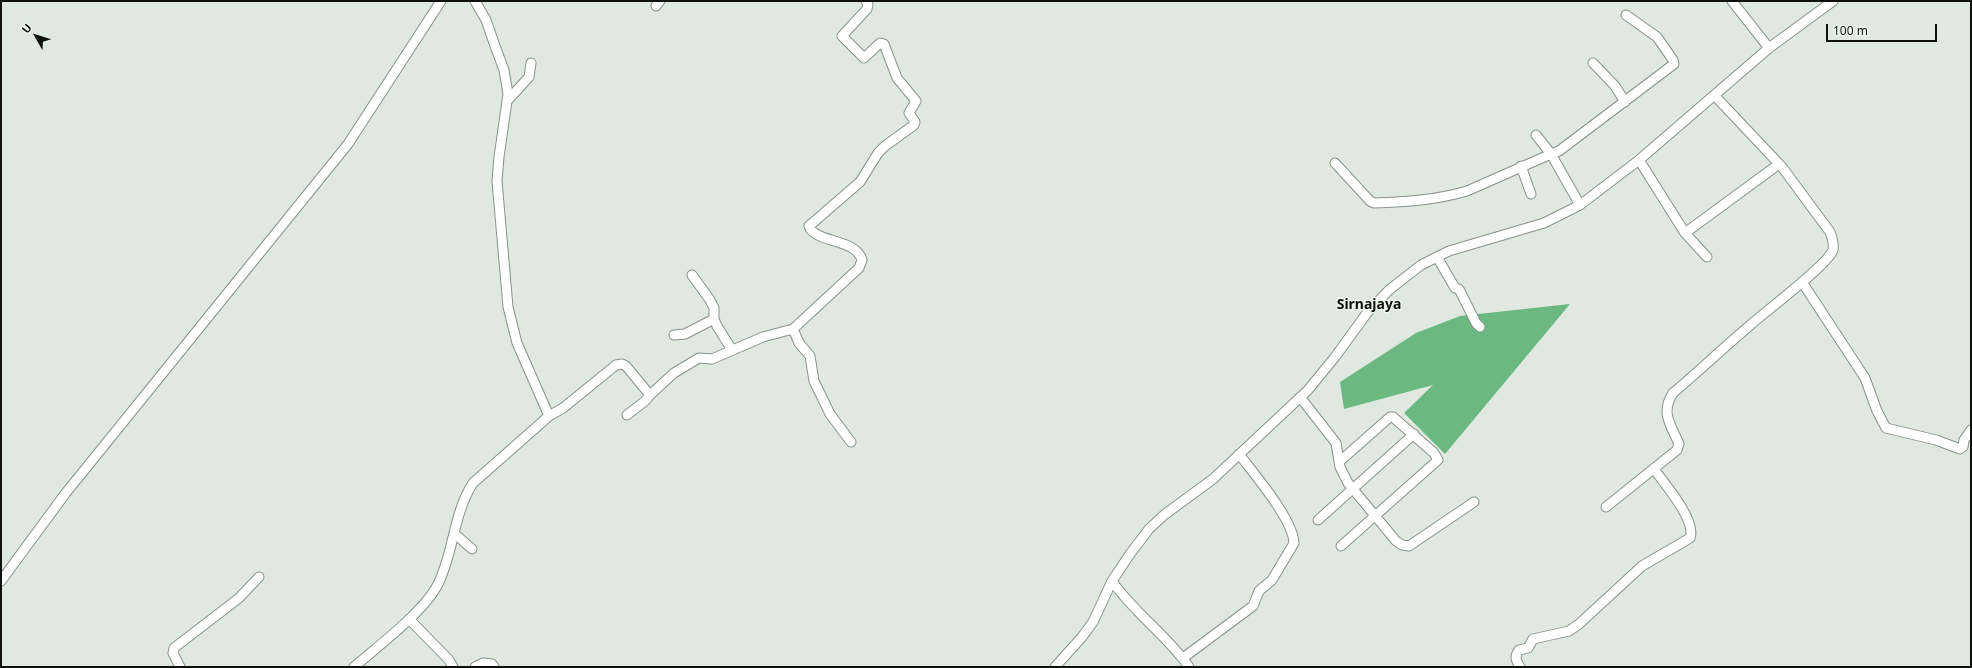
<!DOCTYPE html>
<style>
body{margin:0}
#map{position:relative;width:1972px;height:668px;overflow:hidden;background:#dfe9e1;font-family:"Noto Sans",sans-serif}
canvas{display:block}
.frame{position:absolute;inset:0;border:2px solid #0e110e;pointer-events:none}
.north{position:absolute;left:16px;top:16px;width:40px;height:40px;-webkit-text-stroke:3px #ecf7ee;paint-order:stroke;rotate:309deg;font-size:11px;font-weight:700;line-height:16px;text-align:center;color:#0e110e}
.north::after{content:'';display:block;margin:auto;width:14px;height:18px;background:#0e110e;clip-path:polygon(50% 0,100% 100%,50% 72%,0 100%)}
.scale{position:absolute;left:1826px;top:24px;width:111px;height:18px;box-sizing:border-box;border:2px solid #0e110e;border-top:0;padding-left:5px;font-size:12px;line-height:14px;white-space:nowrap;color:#0e110e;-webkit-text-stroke:3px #ecf7ee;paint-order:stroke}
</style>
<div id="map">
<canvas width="1972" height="668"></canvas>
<div class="frame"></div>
<div class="north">U</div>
<div class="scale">100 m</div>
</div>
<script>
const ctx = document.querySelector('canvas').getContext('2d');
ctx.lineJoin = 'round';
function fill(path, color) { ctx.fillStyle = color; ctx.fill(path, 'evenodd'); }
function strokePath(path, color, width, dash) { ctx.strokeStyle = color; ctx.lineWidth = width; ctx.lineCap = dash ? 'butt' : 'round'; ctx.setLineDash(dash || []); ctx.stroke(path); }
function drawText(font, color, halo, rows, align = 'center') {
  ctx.font = font + ' "Noto Sans",sans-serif'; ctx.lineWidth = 3; ctx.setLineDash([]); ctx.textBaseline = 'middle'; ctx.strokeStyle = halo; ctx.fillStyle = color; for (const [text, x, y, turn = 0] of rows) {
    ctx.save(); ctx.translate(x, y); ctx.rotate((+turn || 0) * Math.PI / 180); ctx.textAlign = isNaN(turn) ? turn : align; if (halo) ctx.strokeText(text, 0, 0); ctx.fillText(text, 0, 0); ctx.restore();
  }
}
const forest = new Path2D(`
 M1570,304L1445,454L1404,413L1433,385L1344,409L1340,382L1416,333L1460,316Z`);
const street = new Path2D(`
 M1732,1L1769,48
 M656,6L660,1
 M1593,63L1615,86L1625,102
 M508,100L529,77L531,63
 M1536,135L1551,154L1559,151L1674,64L1673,60L1657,37L1626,15
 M1639,160L1685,233L1707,257
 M1335,163L1370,201L1374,203C1406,202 1436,200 1467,191L1551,154L1580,205
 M1521,166L1531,194
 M1685,233L1779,164
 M1437,257L1455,288L1459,289L1476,323L1480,327
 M692,275L710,300L714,308V319L717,326L732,350
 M1802,282L1865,378L1877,411L1886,428L1936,440L1960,449L1963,447L1964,440L1971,430
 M793,329L799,343L810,356L814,381L830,414L851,442
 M674,335L685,334L714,319
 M1300,397L1336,443L1340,467L1348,483L1396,541L1402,545L1409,546L1474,502
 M627,415L645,401L650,395
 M549,416L563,408L616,365L622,364L626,366L650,395L674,373L699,358L712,359L763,337L793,329L859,268L862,260C856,238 814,243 809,226L860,182L878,153L885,146L914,125L915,122L909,113L916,101L897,78L884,44L880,43L864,58L842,36L867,9L868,4L866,1
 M1339,462L1390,417H1393L1434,453L1438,460L1341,546
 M1606,507L1677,450L1679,444C1671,425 1660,413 1673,393C1698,372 1722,349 1747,328C1762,314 1828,265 1833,250C1834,244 1832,237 1830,232L1782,167L1715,96
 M1318,520L1414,434
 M454,533L472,549
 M1,581L65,494L348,144L441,1
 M1112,581C1134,613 1167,635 1189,667
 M409,619L449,660L453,667
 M1183,658L1253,606L1259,591L1272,580L1294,543C1293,519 1254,474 1239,454
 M180,667L173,653L174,648L239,598L259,577
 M354,667C378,646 424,612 438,584C454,552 453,514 473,483L549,416L517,343L508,307L497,181L499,157L508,94L504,70L495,46L486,20L475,1
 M475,667L483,663L492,664L494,667
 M1055,667L1082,637L1093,622L1112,581L1130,554L1149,529L1164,515L1213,479L1308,390L1335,357L1367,313L1389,290L1421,265L1449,251L1544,223L1580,205L1639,160L1769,48L1833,1
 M1520,667C1516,660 1514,657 1519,650L1528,648L1533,639L1569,631L1579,624L1642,566L1690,538C1697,521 1664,483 1654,469`);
const quarterNames = [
 ["Sirnajaya",1369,305]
];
fill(forest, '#6cb881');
strokePath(street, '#88928a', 11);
strokePath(street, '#fff', 9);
drawText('bold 14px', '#0e110e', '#ecf7ee', quarterNames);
</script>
